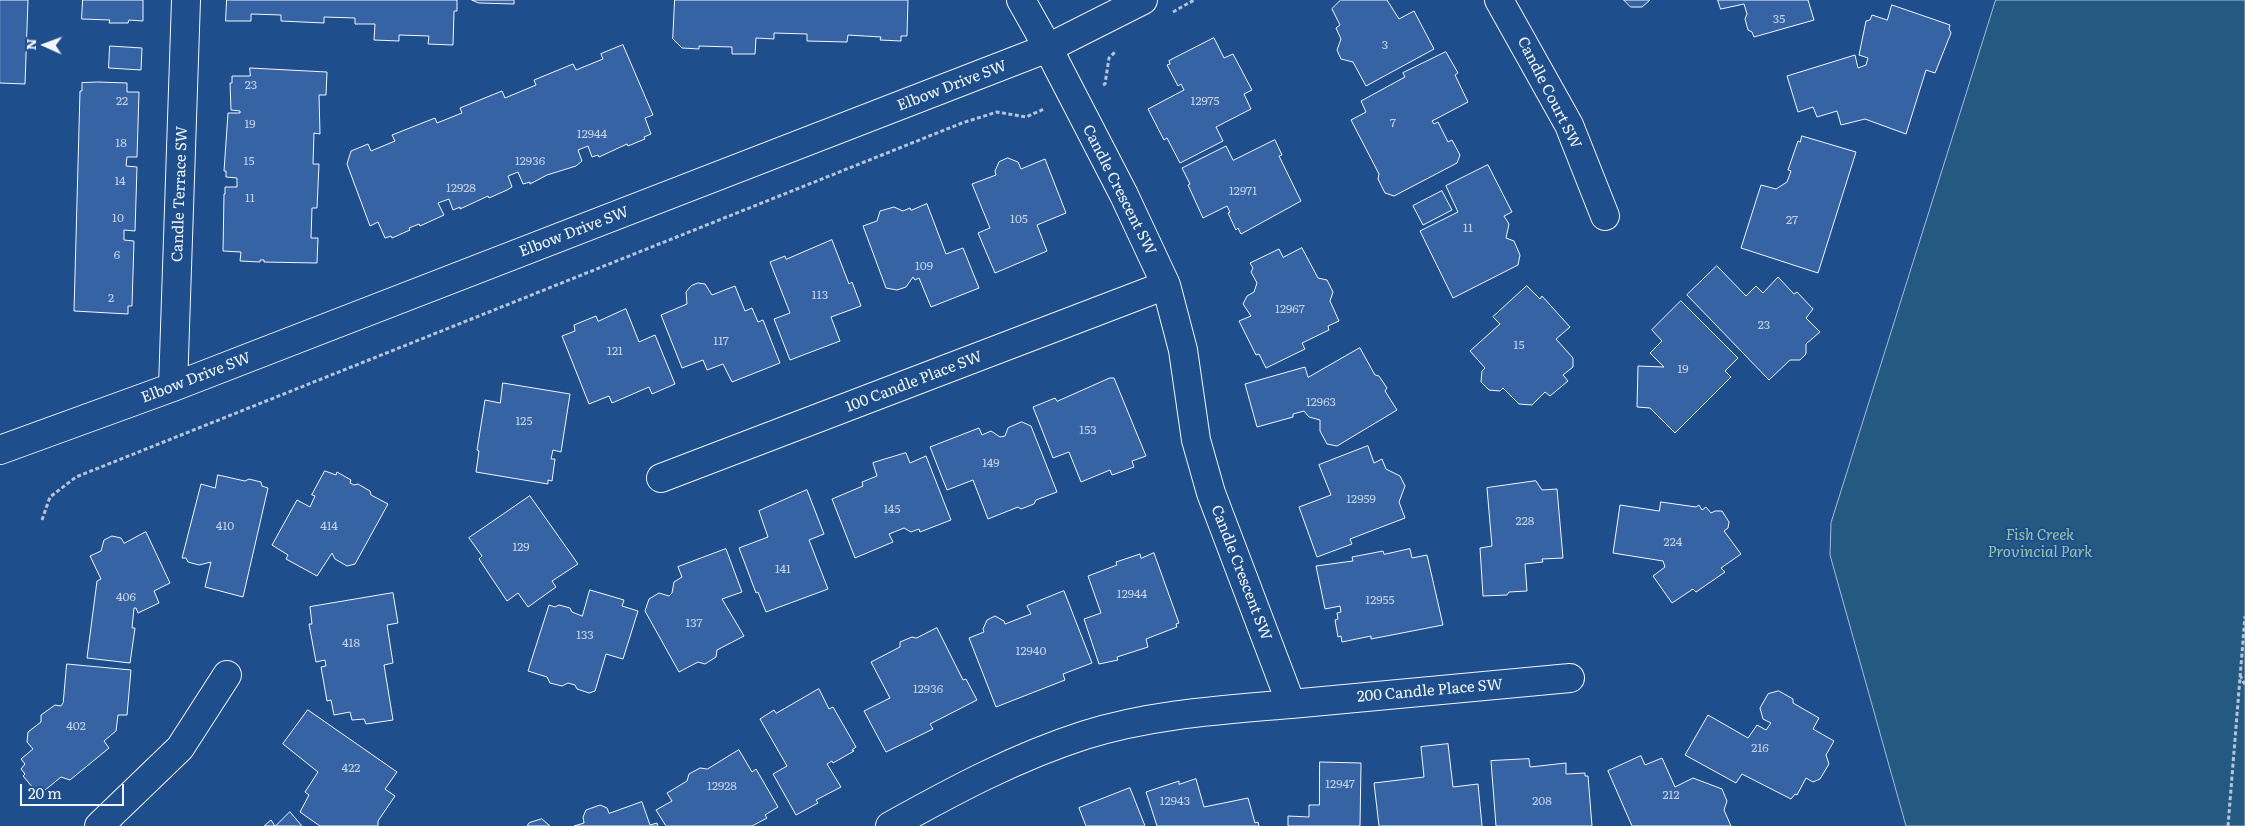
<!DOCTYPE html>
<style>
body{margin:0}
#map{position:relative;width:2245px;height:826px;overflow:hidden;background:#1f4e8c;font-family:Literata,serif}
canvas{display:block}
.north{position:absolute;left:20px;top:20px;width:50px;height:50px;-webkit-text-stroke:4px #1f4e8c;paint-order:stroke;rotate:272deg;font-size:14px;font-weight:700;line-height:20px;text-align:center;color:#f2f6ff}
.north::after{content:'';display:block;margin:auto;width:18px;height:22px;background:#f2f6ff;clip-path:polygon(50% 0,100% 100%,50% 72%,0 100%)}
.scale{position:absolute;left:20px;top:784px;width:104px;height:22px;box-sizing:border-box;border:2px solid #f2f6ff;border-top:0;padding-left:6px;font-size:15px;line-height:18px;white-space:nowrap;color:#f2f6ff;-webkit-text-stroke:4px #1f4e8c;paint-order:stroke}
</style>
<div id="map">
<canvas width="2245" height="826"></canvas>
<div class="north">N</div>
<div class="scale">20 m</div>
</div>
<script>
const ctx = document.querySelector('canvas').getContext('2d');
ctx.lineJoin = 'round';
function fill(path, color) { ctx.fillStyle = color; ctx.fill(path, 'evenodd'); }
function strokePath(path, color, width, dash) { ctx.strokeStyle = color; ctx.lineWidth = width; ctx.lineCap = dash ? 'butt' : 'round'; ctx.setLineDash(dash || []); ctx.stroke(path); }
function drawText(font, color, halo, rows, align = 'center') {
  ctx.font = font + ' Literata,serif'; ctx.lineWidth = 4; ctx.setLineDash([]); ctx.textBaseline = 'middle'; ctx.strokeStyle = halo; ctx.fillStyle = color; for (const [text, x, y, turn = 0] of rows) {
    ctx.save(); ctx.translate(x, y); ctx.rotate((+turn || 0) * Math.PI / 180); ctx.textAlign = isNaN(turn) ? turn : align; if (halo) ctx.strokeText(text, 0, 0); ctx.fillText(text, 0, 0); ctx.restore();
  }
}
const green = new Path2D(`
 M1996,0H2245V826H1906L1830,555L1831,523Z`);
const building = new Path2D(`
 M0,0H28L25,84L0,83Z
 M83,0H143V21L129,20L128,23H109L110,20L82,19Z
 M227,0H457V11H454L453,45L428,44L429,36L399,35V41L374,40L375,24H355V18L324,17V23L281,21V15L251,14V21H226Z
 M472,0H514V4L479,3Z
 M675,0H908L907,36H901V41L880,40L881,37L848,35L847,42L807,41V34L774,33V39L756,38L755,54H732V47L699,46V49L682,48L673,39Z
 M1341,0H1387L1399,19L1414,11L1434,49L1366,86L1353,62L1341,59L1337,50L1341,39L1336,28L1340,25L1332,9Z
 M1624,0H1650L1642,7H1631Z
 M1718,0H1808L1814,20L1754,37L1752,32L1748,30L1745,19L1747,14L1744,4L1721,9Z
 M1892,5L1950,25L1949,29L1951,33L1935,73L1926,70L1906,134L1865,119L1841,125L1837,111L1817,117L1813,107L1798,112L1787,76L1855,55L1858,68L1866,65L1868,58L1859,55L1866,21L1870,20L1872,15L1887,20Z
 M1214,38L1224,58L1233,54L1252,90L1244,94L1251,109L1216,127L1223,141L1180,163L1167,138L1164,140L1148,109L1184,90L1181,84L1178,86L1167,65L1170,64L1169,61Z
 M623,45L653,115L645,118L651,134L644,137L645,139L628,146L627,144L599,157L598,155L592,157L588,146L578,150L582,161L576,166L547,175L530,184V182L523,184L518,172L508,176L512,187L507,190L489,198L488,196L460,209V207L453,210L449,199L438,203L444,215L420,226L419,224L409,228L410,230L392,238L391,236L385,238L378,222L370,226L347,164L351,151L368,144L371,151L395,141L392,135L435,118L437,123L462,113L460,108L502,91L505,98L536,85L534,80L573,64L576,70L603,59L601,54Z
 M110,46L142,48L141,70L109,68Z
 M1446,52L1458,73L1455,75L1468,102L1432,121L1434,124L1438,122L1448,142L1452,140L1460,155L1457,163L1394,196L1385,193L1378,179L1379,174L1351,120L1366,112L1361,101L1405,77L1403,73Z
 M250,68L327,72L326,95H319L320,134L314,133L313,164H319L317,208H312L311,238H318L317,263L264,262V260H260V262L240,261L241,252L223,251L224,194H225V187H237V178L226,177V171H224L228,113H240V111L231,110L230,83H232V76H250Z
 M98,82L127,83V92H139L137,157H127L126,166L137,167L135,231L124,230V240L134,241L132,306H128V314L74,311L80,91H82V83Z
 M1802,136L1856,152L1818,273L1741,248L1761,185L1776,189L1787,182L1791,171L1788,170L1798,141L1800,142Z
 M1275,140L1282,155L1279,156L1301,201L1241,234L1238,228L1236,230L1228,213L1230,212L1227,206L1203,218L1188,185L1190,184L1182,168L1226,146L1233,160Z
 M1008,158L1018,162L1021,169L1045,159L1066,213L1037,225L1047,251L995,273L978,233L990,228L972,184L996,175L995,171L999,162Z
 M1488,165L1512,212L1504,216L1509,224L1506,238L1514,241L1520,255L1518,265L1453,298L1420,231L1458,212L1446,186Z
 M1442,191L1452,210L1423,225L1413,206Z
 M927,204L946,254L963,248L979,288L931,307L919,278L915,280L913,277L906,287L897,290L886,288L863,226L877,221L880,211L894,207L903,211L910,208L911,210Z
 M832,240L849,284L852,282L861,306L831,317L840,341L790,360L774,319L790,313L770,262L785,256L786,259Z
 M1302,248L1318,278L1327,280L1333,292L1330,301L1339,321L1328,326L1329,330L1302,343L1305,349L1266,368L1259,354L1256,355L1239,321L1251,316L1243,304L1247,296L1254,292L1257,283L1251,272L1253,268L1250,263L1279,249L1283,257Z
 M1717,266L1746,296L1756,286L1763,293L1778,277L1794,294L1797,292L1813,309L1806,318L1820,332L1806,344V354L1800,360H1790L1769,380L1687,295Z
 M698,283L705,284L712,295L735,286L745,311L752,308L758,322L763,320L780,363L732,382L723,364L707,370L703,360L682,368L661,315L687,304L686,292L691,286Z
 M1527,286L1540,299L1542,296L1570,327L1556,339L1573,358V367L1563,375L1568,381L1550,396L1545,392L1532,405L1519,404L1503,388L1500,391L1489,390L1481,382L1482,371L1485,368L1470,351L1500,324L1493,317Z
 M1681,301L1738,358L1725,371L1731,377L1675,433L1650,408L1637,407L1638,366L1664,367L1650,353L1662,341L1652,330Z
 M626,309L639,342L655,335L675,384L652,394L649,387L612,403L609,396L589,404L562,336L575,331L574,325L596,316L598,321Z
 M1360,348L1375,375L1379,376L1387,388L1385,391L1397,410L1337,446L1327,444L1320,431V420L1309,417L1304,411L1293,414V417L1257,427L1245,384L1305,367L1308,377Z
 M1110,378H1114L1146,456L1132,461L1134,467L1115,474L1112,475L1110,470L1081,482L1069,452L1053,458L1033,407L1055,398L1057,401Z
 M503,383L570,394L561,452L553,450L551,459H555L552,481L548,480V484L476,472L479,451L477,450L485,400L500,403Z
 M1022,422L1031,426L1057,492L1036,500L1034,504L1021,509L1018,507L988,519L973,480L947,490L930,447L979,428L982,435L991,431L1000,437L1005,436L1008,428Z
 M1368,446L1374,463L1382,459L1386,469L1400,476L1405,486L1399,502L1405,518L1350,539L1352,544L1317,557L1299,507L1331,495L1319,465Z
 M906,453L910,463L926,456L951,520L920,532L919,529L911,532L904,528L889,534L893,542L855,558L832,499L863,486L862,482L877,476L873,463Z
 M325,471L336,475L337,472L351,480L350,483L354,485L358,484L370,491L371,495L388,504L355,564L347,566L335,559L332,553L317,576L286,559L288,555L272,545L297,500L310,507L315,496L312,495Z
 M218,475L245,481L249,479L261,482L262,486L268,488L243,597L205,587L211,562L199,565L188,562L186,558H182L201,484L215,488Z
 M1536,481L1542,490L1557,489L1563,558L1542,559L1543,562L1525,564L1527,591L1509,592L1507,595L1483,596L1480,548L1492,546L1487,488Z
 M807,490L824,534L809,540L828,589L766,612L758,592L756,593L739,548L768,537L759,511Z
 M530,496L578,564L552,581L556,587L528,607L518,593L507,601L479,559L482,556L469,538Z
 M1661,502L1696,507L1699,505L1702,510L1706,507L1711,513L1715,511H1722L1729,522L1728,528L1724,531L1741,554L1721,568L1725,572L1696,592L1693,589L1672,603L1653,576L1665,567L1663,561L1613,553L1620,505L1659,511Z
 M146,532L170,583L154,591L159,603L138,613L136,608H134L132,628H135L130,663L87,658L97,581L101,579L90,556L101,551L104,540L112,536L121,538L124,543Z
 M726,549L742,592L722,599L744,636L717,650L716,657L705,664L698,662L679,672L645,611L649,599L659,593L669,596L672,593L674,582L682,577L678,567Z
 M1410,549L1412,558L1427,555L1443,625L1371,639V636L1342,642L1341,636L1338,637L1335,620L1338,619L1337,613L1341,612L1340,606L1325,609L1316,566L1353,561L1352,557L1383,551L1384,554Z
 M1154,553L1179,623L1176,624L1177,627L1146,639L1148,647L1117,657L1118,660L1099,664L1084,619L1101,613L1088,576L1117,565L1116,562L1140,554L1141,558Z
 M590,590L624,600L622,606L638,611L623,659L606,654L595,691L589,693L577,689L575,685L568,683L562,686L550,683L547,677L528,671L549,605L555,607L559,605L570,608L572,612L582,616Z
 M1064,591L1092,663L1063,674L1065,680L996,707L969,638L984,632L983,629L987,620L995,616L1004,621L1005,624L1031,614L1027,606Z
 M393,593L398,623L387,625L393,663L384,665L393,720L366,724L364,719L352,720L350,712L334,715L331,700L327,701L321,667L326,666L325,660L316,662L309,624H312L310,607Z
 M937,628L963,680L966,679L977,700L930,724L933,729L886,752L864,711L890,698L871,662L900,647V642L912,637L916,638Z
 M67,664L131,670L127,715H118L116,731L104,741L109,748L70,780L61,777L39,795L23,776L25,774L21,769L25,764L21,759L33,749L27,742L28,732L41,722V715L55,705L61,706L63,703Z
 M819,689L829,709L833,707L856,747L852,750L854,751L833,763L832,761L827,764L841,787L816,800L818,803L796,815L773,774L787,766L760,719L774,710L776,713Z
 M1779,691L1793,699V703L1819,718L1813,729L1834,741L1826,755L1829,764L1820,779L1813,782L1806,778L1797,795L1795,794L1791,799L1742,774L1736,783L1685,755L1708,715L1748,738L1757,725L1766,730L1771,723L1763,719L1760,708L1768,694Z
 M308,710L397,772L385,789L395,796L378,821V826H320L300,812L309,795L305,792L318,772L283,744Z
 M1448,744L1453,787L1478,784L1482,826H1379L1374,783L1424,777L1421,747Z
 M739,750L752,772L756,769L778,807L765,815L767,818L752,826H666L656,810L672,801L667,793L687,781L689,774L700,768L707,769Z
 M1641,756L1645,765L1662,758L1675,787L1693,778L1722,789L1727,801L1724,810L1731,826H1632L1608,771Z
 M1529,759L1530,767L1566,763V774L1585,773V776H1588L1592,826H1496L1491,761Z
 M1320,762L1361,763L1360,826H1288V816L1309,817V805H1319Z
 M1196,779L1204,807L1248,798L1255,823L1258,822L1259,826H1157L1146,792L1179,781V784Z
 M1130,788L1145,826H1086L1079,808Z
 M642,802L650,825L657,823L658,826H574L584,823L583,817L586,810L600,805L607,808L609,813Z
 M290,812L302,826H264L271,820L275,826Z
 M542,819L550,826H527L529,823Z`);
const path = new Path2D(`
 M1173,12L1194,0
 M1103,85L1105,84L1109,58L1116,51
 M42,520L50,497L76,477L962,123L997,112L1026,117L1044,109
 M2240,675L2245,685
 M2228,826L2245,616`);
const minor = new Path2D(`
 M1499,0L1569,125L1605,216
 M173,387L186,0
 M0,450L173,387L1048,48L1143,0
 M661,478L1166,285
 M1291,704L1570,678
 M99,826L180,748L227,675
 M890,826C953,791 1016,757 1085,735C1152,714 1222,710 1291,704L1211,493L1196,440L1183,350L1166,285L1124,195L1048,48L1021,0`);
const numberNames = [
 ["35",1779,19],
 ["3",1385,45],
 ["23",251,85],
 ["22",122,101],
 ["12975",1205,101],
 ["7",1393,123],
 ["19",250,124],
 ["12944",592,134],
 ["18",121,143],
 ["15",249,161],
 ["12936",530,161],
 ["14",120,181],
 ["12928",461,188],
 ["12971",1243,191],
 ["11",250,198],
 ["10",118,218],
 ["105",1019,219],
 ["27",1792,220],
 ["11",1468,228],
 ["6",117,255],
 ["109",924,266],
 ["113",820,295],
 ["2",111,298],
 ["12967",1290,309],
 ["23",1764,325],
 ["117",721,341],
 ["15",1519,345],
 ["121",615,351],
 ["19",1683,369],
 ["12963",1321,402],
 ["125",524,421],
 ["153",1088,430],
 ["149",991,463],
 ["12959",1361,499],
 ["145",892,509],
 ["228",1525,521],
 ["410",225,526],
 ["414",329,526],
 ["224",1673,542],
 ["129",521,547],
 ["141",783,569],
 ["12944",1132,594],
 ["406",126,597],
 ["12955",1380,600],
 ["137",694,623],
 ["133",585,635],
 ["418",351,643],
 ["12940",1031,651],
 ["12936",928,689],
 ["402",76,726],
 ["216",1760,748],
 ["422",351,768],
 ["12947",1340,784],
 ["12928",722,786],
 ["212",1671,795],
 ["12943",1175,801],
 ["208",1542,801]
];
const streetNames = [
 ["Elbow Drive SW",952,86,-21],
 ["Candle Court SW",1549,93,63],
 ["Candle Crescent SW",1119,190,63],
 ["Candle Terrace SW",180,194,-88],
 ["Elbow Drive SW",574,232,-21],
 ["Elbow Drive SW",196,378,-21],
 ["100 Candle Place SW",914,382,-21],
 ["Candle Crescent SW",1241,573,69],
 ["200 Candle Place SW",1430,691,-5]
];
const parkNames = [
 ["Fish Creek",2040,536],
 ["Provincial Park",2040,553]
];
fill(green, '#245a82');
strokePath(green, '#a8bbd7', 1);
fill(building, '#3563a3');
strokePath(building, '#f2f6ff', 1);
strokePath(minor, '#f2f6ff', 30);
strokePath(path, '#b3c4dc', 3, [4, 2.5]);
strokePath(minor, '#1f4e8c', 28);
drawText('12px', '#c3d1e8', null, numberNames);
drawText('15px', '#f2f6ff', '#1f4e8c', streetNames);
drawText('italic 15px', '#97c8a6', '#1f4e8c', parkNames);
</script>
